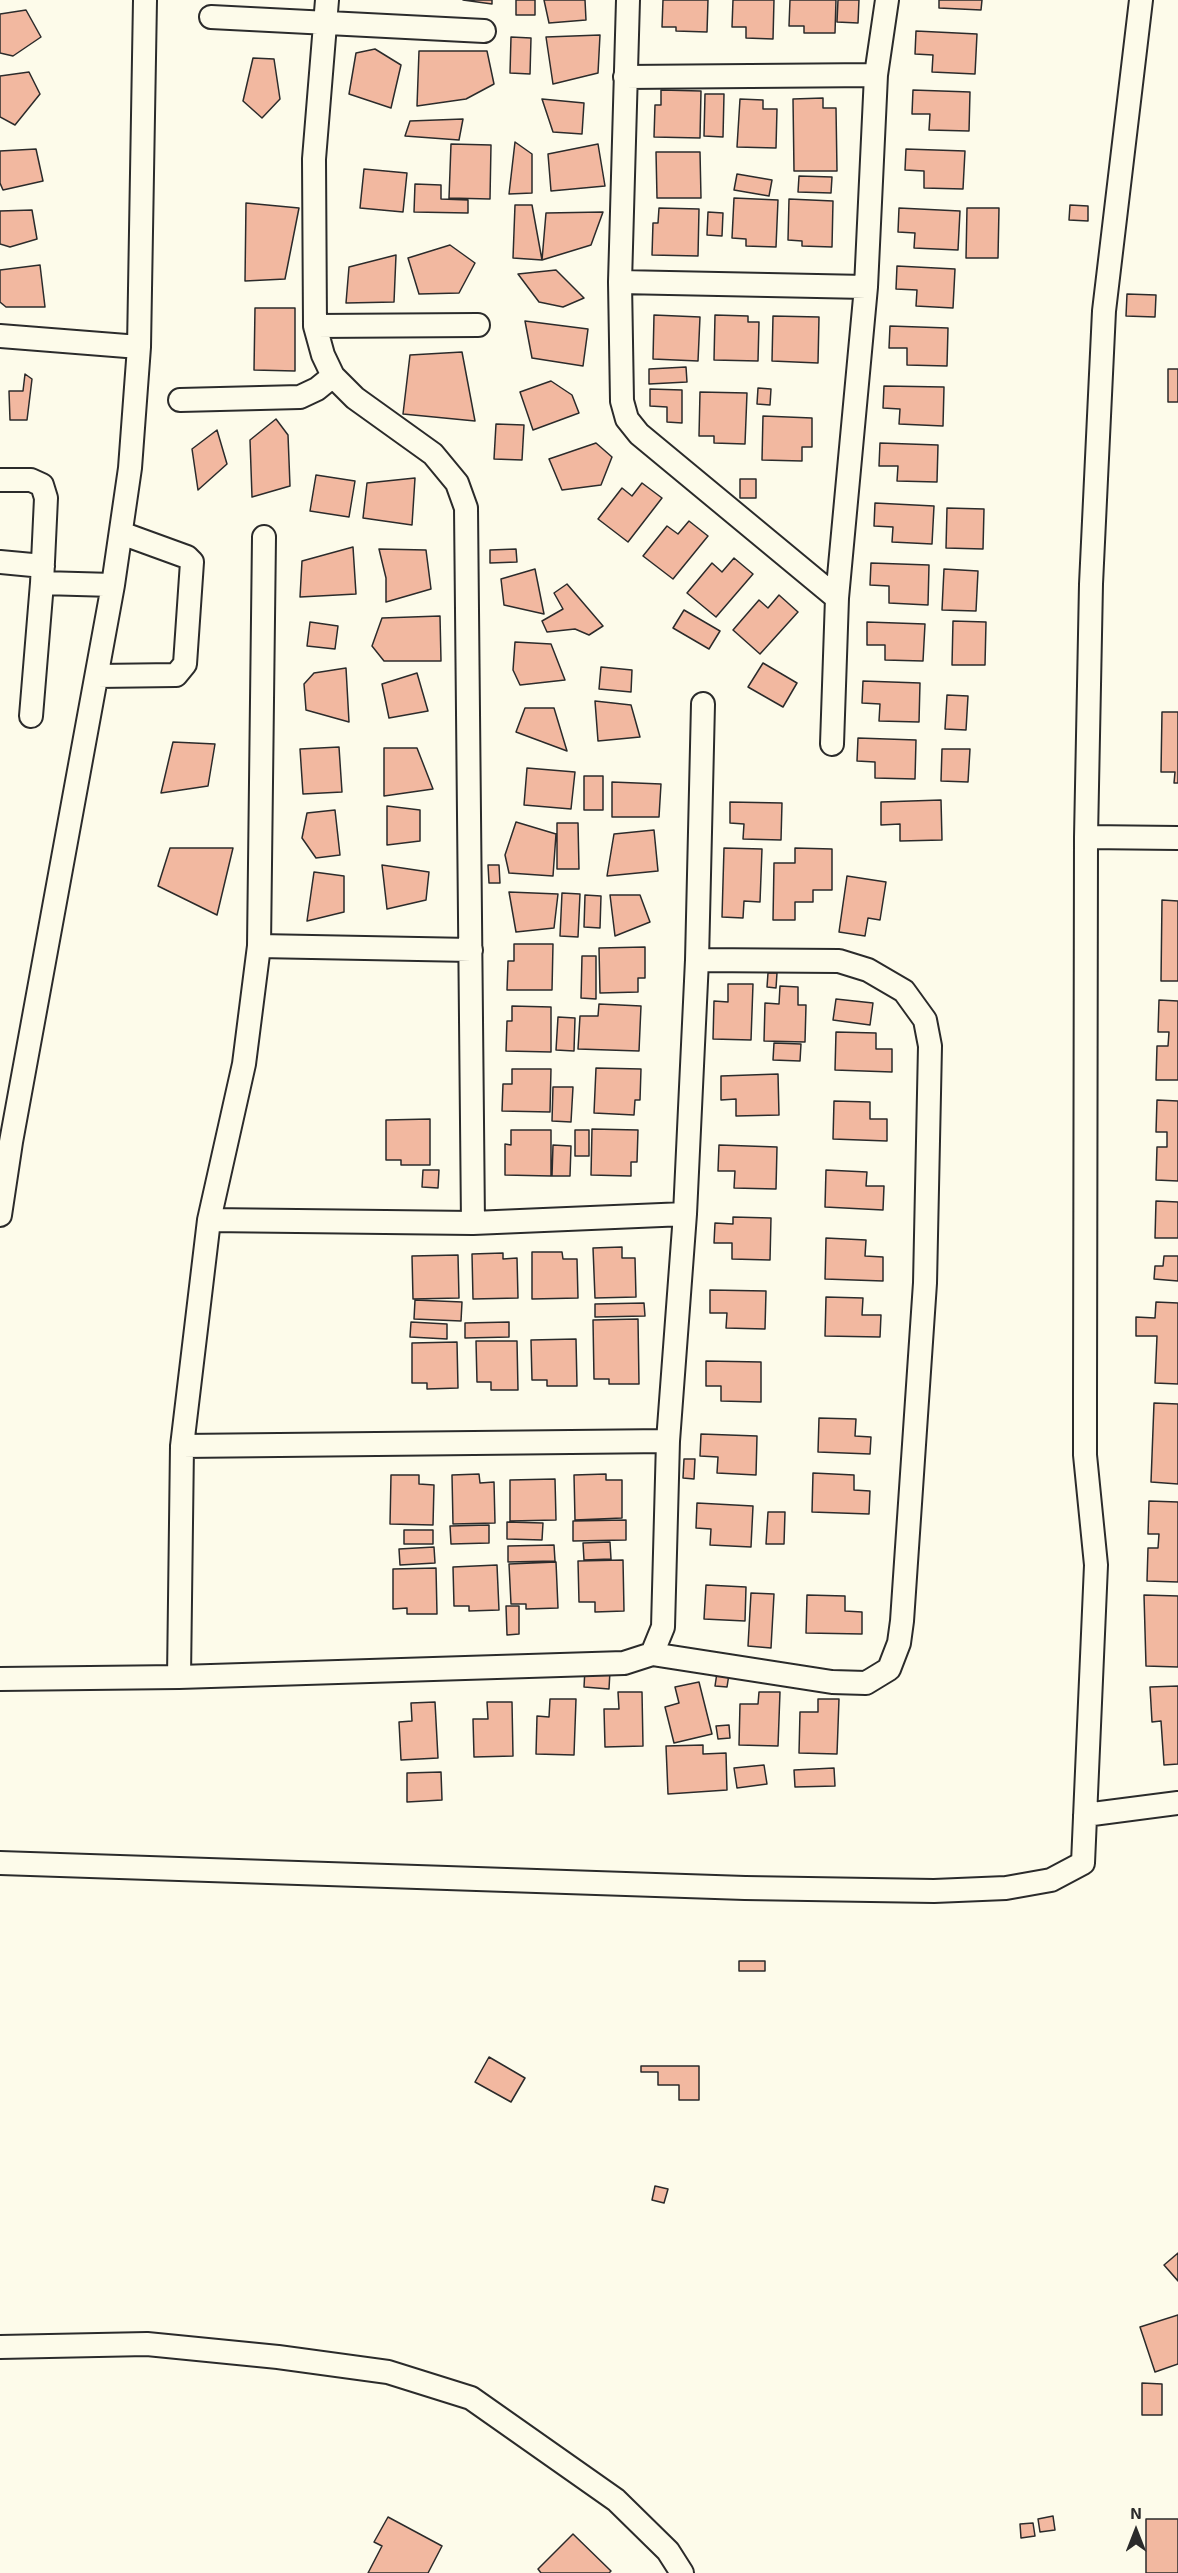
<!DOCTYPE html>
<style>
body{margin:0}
#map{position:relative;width:1178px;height:2573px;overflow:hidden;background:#fdfbea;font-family:"Exo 2",sans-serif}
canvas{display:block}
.north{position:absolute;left:1106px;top:2501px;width:60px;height:60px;-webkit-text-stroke:4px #fdfbea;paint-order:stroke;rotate:0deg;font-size:16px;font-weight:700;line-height:24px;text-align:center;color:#2b2b2b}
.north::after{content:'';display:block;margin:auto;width:21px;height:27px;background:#2b2b2b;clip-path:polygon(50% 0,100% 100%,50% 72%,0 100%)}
</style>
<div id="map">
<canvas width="1178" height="2573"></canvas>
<div class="north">N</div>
</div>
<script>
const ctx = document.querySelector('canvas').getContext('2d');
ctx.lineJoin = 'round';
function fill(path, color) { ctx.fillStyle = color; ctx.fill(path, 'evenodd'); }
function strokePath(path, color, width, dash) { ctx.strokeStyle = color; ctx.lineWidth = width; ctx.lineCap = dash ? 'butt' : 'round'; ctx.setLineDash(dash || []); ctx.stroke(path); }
const building = new Path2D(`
 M463,0H492V4Z
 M516,0H535V15H516Z
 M544,0H585L586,20L549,23Z
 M663,0H708L707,32L676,31V27H662Z
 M733,0H774L773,39L746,38V27H732Z
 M790,0H836L835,33H804V26H789Z
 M838,0H859L858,23L837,22Z
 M939,0H982L981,10L939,8Z
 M26,10L41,37L13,56L0,53V14Z
 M916,31L977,34L975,74L932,72L933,55L915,54Z
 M600,35L598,73L553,84L546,37Z
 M511,37L531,38L530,74L510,73Z
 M375,49L401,65L391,108L349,94L356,53Z
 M419,51H487L494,84L466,99L417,106Z
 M253,58L274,59L280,99L262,118L243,101Z
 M29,72L40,94L15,125L0,117V76Z
 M661,90L701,91L700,138L654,137L655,105H661Z
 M913,90L970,92L969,131L929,130L930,114H912Z
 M705,94H724L723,137L704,136Z
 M823,98V108H836L837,171H794L793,99Z
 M542,99L584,103L582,134L553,132Z
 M740,99L763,100V109H777L776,148L737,147Z
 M463,119L459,140L405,136L410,121Z
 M515,142L532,154V193L509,194Z
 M451,144L491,145L490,199L449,198Z
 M598,144L605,186L551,191L548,154Z
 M36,149L43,181L3,190L0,183V151Z
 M906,149L965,151L963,189L924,188V171L905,170Z
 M656,152H700L701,198H657Z
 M364,169L407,173L403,212L360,208Z
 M737,174L772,180L769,196L734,190Z
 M799,176L832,177L831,193L798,192Z
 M415,184L441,185V199L468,200V213L414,212Z
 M734,198L778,200L776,247L746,246V239L732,238Z
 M789,199L833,201L832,247L802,246V241L788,240Z
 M246,203L299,208L285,279L245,281Z
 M515,205H532L542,260L513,258Z
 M1070,205L1088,206V221L1069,220Z
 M659,208L699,209L698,256L652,255L653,223H658Z
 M899,208L960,211L958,250L914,248L915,233L898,232Z
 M967,208H999L998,258H966Z
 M32,210L37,239L10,247L0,244V211Z
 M603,212L591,245L542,260L546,213Z
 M708,212L723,213L722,236L707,235Z
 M450,245L475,263L459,293L419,294L408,258Z
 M396,255L394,302L346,303L349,267Z
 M40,265L45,307H6L0,302V270Z
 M897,266L955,269L953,308L916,306L917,290L896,289Z
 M556,270L584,298L563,307L539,302L518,274Z
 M1127,294L1156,295L1155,317L1126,316Z
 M255,308H295V371L254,370Z
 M654,315L700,317L698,361L653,359Z
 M715,315L748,316V322H759L758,361L714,360Z
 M773,316L819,317L818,363L772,361Z
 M525,321L588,329L583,366L532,358Z
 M890,326L948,328L947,366L907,365V348H889Z
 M462,352L475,421L403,414L410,355Z
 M686,367L687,382L649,384V369Z
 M1168,369H1178V402H1168Z
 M25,374L32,379L27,420H10L9,391H23Z
 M551,381L572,395L579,413L533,430L520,392Z
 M884,386L944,387L943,426L899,424L900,409L883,408Z
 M758,388L771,389L770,405L757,404Z
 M650,389L682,390V423L667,422V407L650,406Z
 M700,392L747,393L745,444L714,443V436H699Z
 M763,416L812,418V447H802V461L762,460Z
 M276,419L288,435L290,486L252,497L250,440Z
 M496,424L524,425L522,460L494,459Z
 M217,430L227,464L198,490L192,449Z
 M596,443L612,457L601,485L562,490L549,459Z
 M880,443L938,445L937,482L897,481L898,466H879Z
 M316,475L355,481L349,517L310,511Z
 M415,478L412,525L363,518L367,483Z
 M740,479H756V498H740Z
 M642,483L662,498L628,542L598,519L622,488L632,496Z
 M875,503L934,506L932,544L892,542L893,527L874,526Z
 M947,508L984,509L983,549L946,548Z
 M689,521L708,536L673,579L643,556L667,526L678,534Z
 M353,547L356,594L300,597L302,561Z
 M379,549L426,550L431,589L386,602V578Z
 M516,549L517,562L490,563V550Z
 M734,558L753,574L716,617L687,593L712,563L722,572Z
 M871,563L929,565L928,605L889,603V586L870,585Z
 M535,569L544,614L504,605L501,579Z
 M944,569L978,571L976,611L942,610Z
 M567,584L603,626L589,635L575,629L547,632L542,621L563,609L554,593Z
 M779,595L798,612L760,654L733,630L759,600L768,608Z
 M684,610L720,631L709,649L673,628Z
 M440,616L441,661H384L372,646L382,618Z
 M953,621L986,622L985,665H952Z
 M310,622L338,626L335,649L307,646Z
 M867,622L925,624L923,661L885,660V645H867Z
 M515,642L551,644L565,680L520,685L513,670Z
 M763,663L797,683L783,707L748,687Z
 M601,667L632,670L631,692L599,689Z
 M346,668L349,722L306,710L304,684L314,673Z
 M417,673L428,711L389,718L382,684Z
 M863,681L920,683L919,722L879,721L880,704L862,703Z
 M947,695L968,696L966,730L945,729Z
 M595,701L631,705L640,737L598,741Z
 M525,708H554L567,751L516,732Z
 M1162,712H1178V783H1174L1175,772H1161Z
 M858,738L916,740L915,779L875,778V762L857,761Z
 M173,742L215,744L208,786L161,793Z
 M339,747L342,792L303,794L300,749Z
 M384,748H417L433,789L384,796Z
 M942,749H970L968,782L941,781Z
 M527,768L575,772L571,809L524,805Z
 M584,776H603V810H584Z
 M612,782L661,784L659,817H612Z
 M941,800L942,840L900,841V824L881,825V802Z
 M730,802L782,803L781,840L743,839L744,824L730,823Z
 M387,806L420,810V841L387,845Z
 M335,810L340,855L316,858L302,838L307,813Z
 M516,822L556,834L553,876L509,873L505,855Z
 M557,823H578L579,869H557Z
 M654,830L658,871L607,876L614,834Z
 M170,848H233L217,915L158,886Z
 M724,848L762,849L760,902L744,901L743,918L722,917Z
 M795,848L832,849V890H813V902H795V920H773L774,863H795Z
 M382,865L429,872L426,900L387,909Z
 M488,865H499L500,883H489Z
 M314,872L344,876V912L307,921Z
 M847,876L886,882L880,920L868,918L865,936L839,932Z
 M509,892L558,894L554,928L516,932Z
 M562,893L580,894L578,937L560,936Z
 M585,895L601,896L600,928L584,927Z
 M610,895H640L650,922L615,936Z
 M1162,900L1178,901V981H1161Z
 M514,944H553L552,990H507L508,961H514Z
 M645,947V978H638V992L600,993L599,948Z
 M582,956H596V999L581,998Z
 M768,973H777L776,988L767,987Z
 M728,984H753L751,1040L713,1039L714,1001L728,1002Z
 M780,986L798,987V1005H806L805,1042L764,1041L765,1003L779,1004Z
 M836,999L873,1003L870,1025L833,1020Z
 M1159,1000L1178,1001V1080H1156L1157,1046H1168L1169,1032H1158Z
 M599,1004L641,1006L639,1051L578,1049L580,1016H598Z
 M512,1006L551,1007V1052L506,1051L507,1021H512Z
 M558,1017L575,1018L574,1051L556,1050Z
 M836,1032L876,1033V1049H892V1072L835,1070Z
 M774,1043L801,1044L800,1061L773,1060Z
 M596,1068L641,1069L640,1100H635L634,1115L594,1113Z
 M512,1069H551L550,1112L502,1111L503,1084H512Z
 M778,1074L779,1115L736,1116V1099L721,1100V1076Z
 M553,1087H573L571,1122L552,1121Z
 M1157,1100L1178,1101V1181L1156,1180L1157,1147H1167V1132H1156Z
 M834,1101L870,1102V1119H887V1141L833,1139Z
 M430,1119V1165H401V1160H386V1120Z
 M592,1129L638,1130L637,1162H631V1176L591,1175Z
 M511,1130H551V1176L505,1175V1144L511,1145Z
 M575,1130H589V1156H575Z
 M553,1145L571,1146L570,1176H552Z
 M719,1145L777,1147L776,1189L734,1188L735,1171H718Z
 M423,1170H439L438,1188L422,1187Z
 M826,1170L867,1172L866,1186H884L883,1210L825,1207Z
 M1156,1201L1178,1202V1238H1155Z
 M733,1217L771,1218L770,1260L732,1259V1243H714L715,1223L733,1224Z
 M826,1238L866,1240L865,1256L883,1257V1281L825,1279Z
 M622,1247V1258H635L636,1297L595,1298L593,1248Z
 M532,1252H562L563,1259H577L578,1298L532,1299Z
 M503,1253V1259L517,1258L518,1298L473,1299L472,1254Z
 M458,1255L459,1298L413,1299L412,1256Z
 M1164,1256H1178V1281L1154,1279L1155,1266H1163Z
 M710,1290L766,1291L765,1329L726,1328L727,1313H710Z
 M826,1297L863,1298L862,1315H881L880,1337L825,1336Z
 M415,1300L462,1302L461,1321L414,1319Z
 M1156,1302L1178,1303V1384L1155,1383L1157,1336H1136V1317L1155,1318Z
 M644,1303L645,1316L595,1317V1304Z
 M638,1319L639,1384H609V1379H594L593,1320Z
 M411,1322L447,1324V1339L410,1337Z
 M509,1322V1337L465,1338V1323Z
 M576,1339L577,1386H547V1380H532L531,1340Z
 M476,1341H517L518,1390H491V1382H477Z
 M457,1342L458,1388L427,1389V1383H412V1343Z
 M706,1361L761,1362V1402L721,1401V1386H706Z
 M1154,1403L1178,1404V1484L1151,1482Z
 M819,1418L856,1419L855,1436L871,1437L870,1454L818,1452Z
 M701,1434L757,1436L756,1475L717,1473L718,1457L700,1456Z
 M684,1459H695L694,1479L683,1478Z
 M813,1473L854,1475V1490L870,1491L869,1514L812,1512Z
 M479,1474L480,1483L494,1482L495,1523L453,1524L452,1475Z
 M606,1474V1480H622V1518L575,1520L574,1475Z
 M391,1475H419V1484L434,1485L433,1525L390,1524Z
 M555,1479L556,1520L510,1521V1480Z
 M1149,1501L1178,1502V1582L1147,1581L1148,1548H1158L1159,1534H1148Z
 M697,1503L753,1506L751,1547L710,1545L711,1529L696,1528Z
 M768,1512H785L784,1544H766Z
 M626,1520V1540L573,1541V1521Z
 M507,1522L543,1523L542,1540L507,1539Z
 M489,1525V1543L451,1544L450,1526Z
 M404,1530H433V1544H404Z
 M610,1542L611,1559L584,1560L583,1543Z
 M554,1545L555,1561L508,1562V1546Z
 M434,1547L435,1563L400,1565L399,1549Z
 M623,1560L624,1611L595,1612V1602H579L578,1561Z
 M556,1562L558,1608L526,1609V1604H511L509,1564Z
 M497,1565L499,1610L469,1611V1606H454L453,1567Z
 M436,1568L437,1614H407V1608L393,1609V1569Z
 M706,1585L746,1587L745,1621L704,1619Z
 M751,1593L774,1594L771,1648L748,1646Z
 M807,1595L845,1596V1611L862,1612V1634L806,1633Z
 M1144,1595L1178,1596V1667L1146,1666Z
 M506,1606H519V1634L507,1635Z
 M718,1666L730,1668L727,1687L715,1686Z
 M585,1669L610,1671L609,1689L584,1687Z
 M699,1682L712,1734L674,1743L665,1707L679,1703L675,1687Z
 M1178,1686V1764L1164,1765L1161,1721L1152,1722L1150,1687Z
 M618,1692H642L643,1746L605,1747L604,1709H619Z
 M759,1692H780L778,1746L739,1745L740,1704H758Z
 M550,1699H576L574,1755L536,1754L537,1716L549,1717Z
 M818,1699H839L837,1754L799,1753L800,1712H818Z
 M435,1702L438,1758L401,1760L399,1722L412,1721L411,1703Z
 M487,1702H512L513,1756L474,1757L473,1719H488Z
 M729,1725L730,1738L718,1739L716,1726Z
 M703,1745V1754L726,1753L727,1790L668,1794L666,1746Z
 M764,1765L767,1784L737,1788L734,1768Z
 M834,1768L835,1786L795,1787L794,1770Z
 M441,1772L442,1800L407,1802V1773Z
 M739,1961H765V1971H739Z
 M489,2057L525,2078L511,2102L475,2082Z
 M641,2066H699V2100H679V2085H658V2072H641Z
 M655,2186L668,2189L664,2203L652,2200Z
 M1178,2253V2281L1164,2265Z
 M1178,2315V2364L1155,2372L1140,2327Z
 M1142,2383L1162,2384V2415H1142Z
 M1053,2516L1055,2530L1040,2532L1038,2519Z
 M388,2517L442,2546L428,2573H368L382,2546L374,2542Z
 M1146,2519H1178V2573H1146Z
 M1033,2523L1035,2536L1021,2538L1020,2524Z
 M573,2534L611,2571L609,2573H541L538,2569Z`);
const minor = new Path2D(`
 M327,0L314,159L315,326L323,355L333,376L355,398L433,454L457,483L466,508L473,1223
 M628,0L620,282L622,401L627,419L639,434L837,598L866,287L876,75L887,0
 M211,17L484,31
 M625,77L876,75
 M620,282L866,287
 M315,326L478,325
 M0,336L139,347
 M180,400L300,397L317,389L333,376
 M0,480H31L42,485L46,498L42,583
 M0,562L43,566
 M97,676L176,675L185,664L192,562L187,557L121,533
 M31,716L42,583L113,585
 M832,744L837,598
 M1086,837L1178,838
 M259,946L471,950
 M0,1215L11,1142L113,585L130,468L139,347L145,0
 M209,1220L473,1223L685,1214
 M182,1446L668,1441
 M652,1654L832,1682L866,1683L889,1669L899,1643L902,1621L925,1283L930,1046L925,1020L904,991L868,970L839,961L697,960
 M179,1677L182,1446L209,1220L244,1064L259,946L264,537
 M0,1679L179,1677L624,1663L652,1654L663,1627L668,1441L685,1214L697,960L703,704
 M1085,1815L1178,1803
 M0,1863L745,1888L934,1891L1006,1888L1051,1880L1083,1863L1096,1565L1085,1455V1394L1086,837L1091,584L1104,311L1141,0
 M0,2347L147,2344L278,2357L388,2372L471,2398L616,2500L668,2551L682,2573`);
fill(building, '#f2b8a0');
strokePath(building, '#2b2b2b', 1.5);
strokePath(minor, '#2b2b2b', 26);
strokePath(minor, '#fdfbea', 22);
</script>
